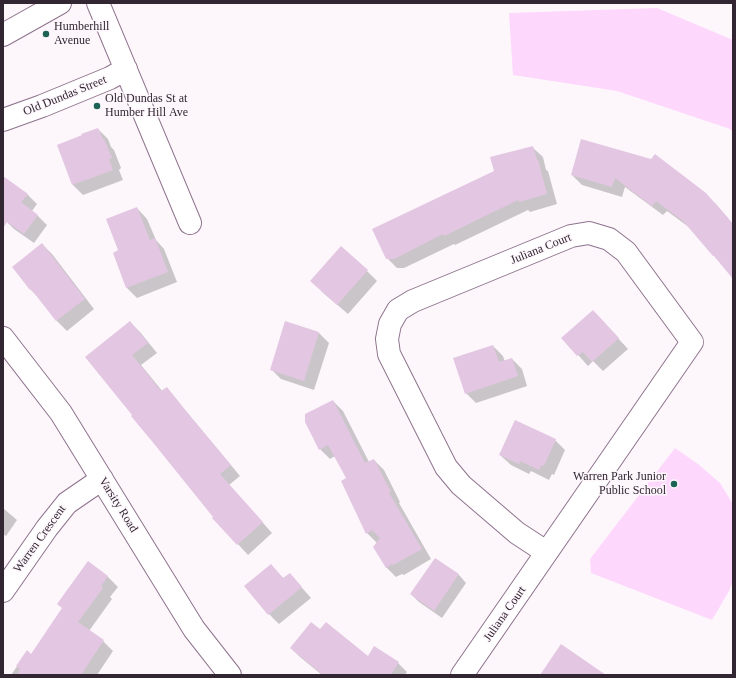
<!DOCTYPE html>
<style>
body{margin:0}
#map{position:relative;width:736px;height:678px;overflow:hidden;background:#fdf7fc;font-family:Georgia,serif}
canvas{display:block}
.frame{position:absolute;inset:0;border:4px solid #312631;pointer-events:none}
</style>
<div id="map">
<canvas width="736" height="678"></canvas>
<div class="frame"></div>
</div>
<script>
const ctx = document.querySelector('canvas').getContext('2d');
ctx.lineJoin = 'round';
function fill(path, color) { ctx.fillStyle = color; ctx.fill(path, 'evenodd'); }
function strokePath(path, color, width, dash) { ctx.strokeStyle = color; ctx.lineWidth = width; ctx.lineCap = dash ? 'butt' : 'round'; ctx.setLineDash(dash || []); ctx.stroke(path); }
function drawText(font, color, halo, rows, align = 'center') {
  ctx.font = font + ' Georgia,serif'; ctx.lineWidth = 3; ctx.setLineDash([]); ctx.textBaseline = 'middle'; ctx.strokeStyle = halo; ctx.fillStyle = color; for (const [text, x, y, turn = 0] of rows) {
    ctx.save(); ctx.translate(x, y); ctx.rotate((+turn || 0) * Math.PI / 180); ctx.textAlign = isNaN(turn) ? turn : align; if (halo) ctx.strokeText(text, 0, 0); ctx.fillText(text, 0, 0); ctx.restore();
  }
}
const green = new Path2D(`
 M657,8L733,40V132L730,129L617,91L513,75L509,13Z
 M675,448L698,464L720,483L733,504V581L729,591L712,620L591,573L590,559Z`);
const shadow = new Path2D(`
 M98,129L108,139L111,147L114,150L121,168L119,170L123,180L83,195L73,185L58,145L83,136Z
 M582,141L705,194L716,204L733,224V277L690,228L667,211L663,215L625,187L622,197L582,185L572,175Z
 M532,147L543,157L546,170L548,171L557,204L530,212L528,210L455,245L454,244L404,268H397L387,258L495,171Z
 M3,177L27,194L37,204L32,211L37,215L47,225L34,243L14,229L4,219L3,215Z
 M137,208L147,219L156,240L164,249L177,282L137,298L127,288L120,251Z
 M42,244L52,254L94,309L67,331L57,321L37,296L30,289Z
 M367,271L377,281L348,314L321,291Z
 M593,311L628,349L603,371L593,361L588,366L563,338Z
 M130,322L140,332L157,353L141,365L163,392L166,389L176,399L240,476L229,485L272,533L248,555L214,518L215,517L133,416Z
 M319,333L329,343L314,390L281,379L271,369Z
 M493,346L503,356L505,362L512,359L522,369L527,386L476,403L466,393Z
 M333,401L343,411L369,462L374,460L384,470L400,502L399,503L431,559L404,575L402,574L396,577L386,567L377,543L367,533L342,481L347,479L335,456L330,459L320,449Z
 M555,440L565,450L554,475L552,474L549,480L531,471L529,474L511,465L500,455Z
 M3,508L17,520L6,536L3,534V535Z
 M436,559L459,575L466,583L442,618L419,602L411,594Z
 M88,563L108,577L118,587L110,597L112,599L89,631L103,641L113,651L97,675H11L27,652L32,655L63,609Z
 M271,565L284,579L290,574L311,598L279,624L269,614L246,586Z
 M320,630L368,657L398,663L407,672L405,675H322L300,657L291,648Z`);
const building = new Path2D(`
 M98,128L103,139H104L112,158L109,159L113,170L72,185L57,145L82,135L81,134Z
 M581,139L651,159L655,154L706,193L733,224V279L714,256H713L683,221L656,201L652,206L615,178L612,187L571,175Z
 M533,146L537,160H538L547,194L519,202L518,200L444,236L443,234L394,259H386L372,229L494,171L490,157Z
 M3,176L28,194L21,202L38,215L24,234L7,222L3,228Z
 M137,207L150,240L155,238L168,272L126,288L113,253L118,250L106,219Z
 M42,243L85,299L56,321L31,289L30,290L12,267Z
 M341,246L368,270L337,305L310,281Z
 M593,310L619,338L592,362L583,352L577,356L561,338Z
 M130,321L148,343L132,355L161,391L167,387L190,416L231,465L220,474L263,522L237,545L212,518L213,517L155,445L131,416L132,415L85,357Z
 M285,321L319,332L304,381L270,370Z
 M493,345L499,362L512,358L518,376L465,394L453,358Z
 M333,400L365,463L374,459L391,492L389,493L422,549L393,565L392,564L386,568L373,547L380,538L372,530L366,534L341,481L346,478L328,445L319,450L305,422V414Z
 M515,420L556,439L544,466L542,465L539,470L520,461L519,464L499,455Z
 M435,558L459,574L434,611L410,594Z
 M88,561L108,576L101,586L103,588L78,622L104,640L81,675H17L20,669L16,666L27,650L31,654L62,608L57,604Z
 M271,564L283,578L290,573L302,587L268,615L244,586Z
 M311,622L320,629L326,622L368,656L374,646L399,662L391,675H323L290,648Z
 M561,644L606,675H540Z`);
const minor = new Path2D(`
 M98,3L190,223
 M3,120L42,106L110,78L126,69
 M3,338L61,413L194,629L230,675
 M3,591L47,528L67,503L102,479
 M462,675L692,342L626,252L609,239L589,233L571,236L413,301L398,310L390,324L387,339L389,354L446,467L461,485L517,533L546,552`);
const secondary = new Path2D(`
 M3,35L60,3`);
const markers = [
 [46,34,4,"#1c6255"],
 [97,106,4,"#1c6255"],
 [674,484,4,"#1c6255"]
];
const poiNames = [
 ["Humberhill",54,27],
 ["Avenue",54,41],
 ["Old Dundas St at",105,99],
 ["Humber Hill Ave",105,113],
 ["Warren Park Junior",666,477,"right"],
 ["Public School",666,491,"right"]
];
const streetNames = [
 ["Old Dundas Street",65,96,-22],
 ["Juliana Court",541,249,-22],
 ["Varsity Road",118,505,58],
 ["Warren Crescent",40,539,-54],
 ["Juliana Court",505,614,-55]
];
fill(green, '#fed7fd');
fill(shadow, '#0003');
fill(building, '#e3c6e2');
strokePath(minor, '#8e738d', 24);
strokePath(secondary, '#8e738d', 24);
strokePath(minor, '#fff', 22);
strokePath(secondary, '#fff', 22);
for (const [x, y, r, color] of markers) { const dot = new Path2D(); dot.arc(x, y, r, 0, 2 * Math.PI); ctx.fillStyle = color; ctx.fill(dot); strokePath(dot, '#fdf7fc', 1.5); }
drawText('12px', '#312631', '#fdf7fc', poiNames, 'left');
drawText('12px', '#312631', '#fdf7fc', streetNames);
</script>
